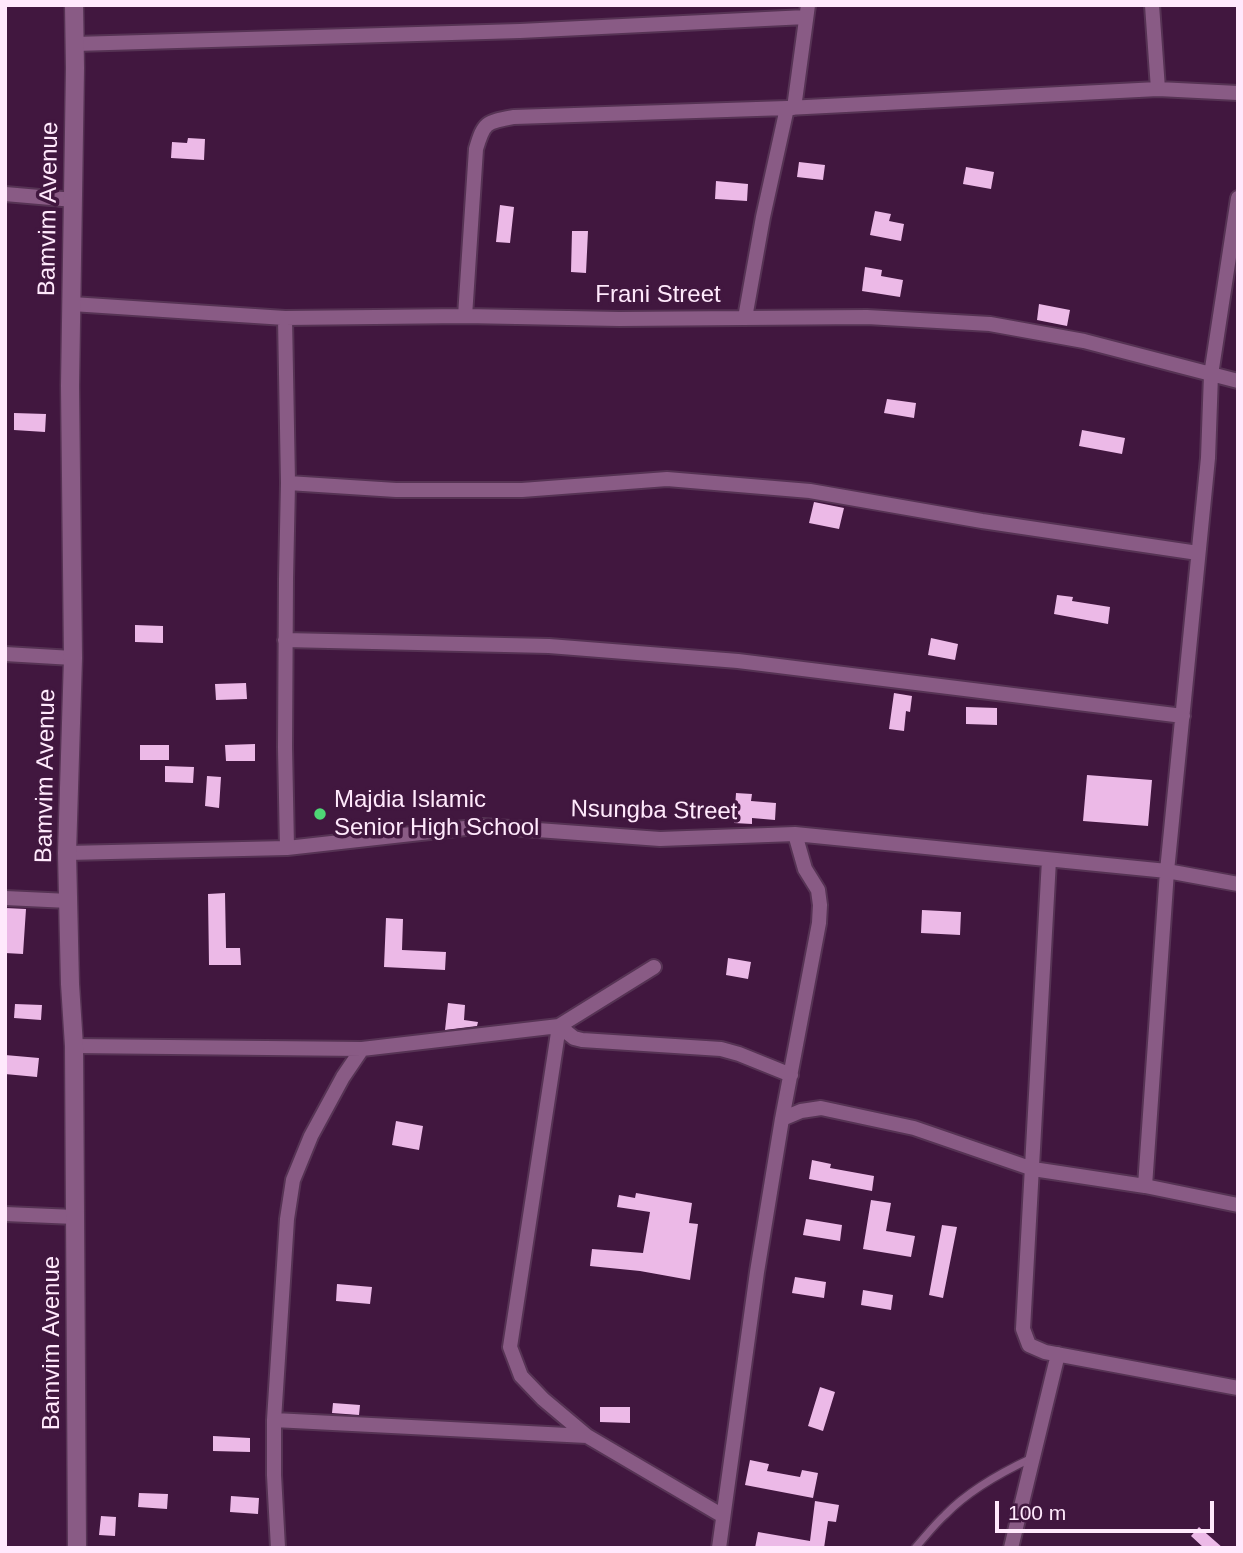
<!DOCTYPE html>
<style>
body{margin:0}
#map{position:relative;width:1243px;height:1553px;overflow:hidden;background:#41173f;font-family:Arial,sans-serif}
canvas{display:block}
.frame{position:absolute;inset:0;border:7px solid #ffe9fc;pointer-events:none}
.scale{position:absolute;left:995px;top:1501px;width:219px;height:32px;box-sizing:border-box;border:4px solid #ffe9fc;border-top:0;padding-left:9px;font-size:21px;line-height:24px;white-space:nowrap;color:#ffe9fc;-webkit-text-stroke:5px #41173f;paint-order:stroke}
</style>
<div id="map">
<canvas width="1243" height="1553"></canvas>
<div class="frame"></div>
<div class="scale">100 m</div>
</div>
<script>
const ctx = document.querySelector('canvas').getContext('2d');
ctx.lineJoin = 'round';
function fill(path, color) { ctx.fillStyle = color; ctx.fill(path, 'evenodd'); }
function strokePath(path, color, width, dash) { ctx.strokeStyle = color; ctx.lineWidth = width; ctx.lineCap = dash ? 'butt' : 'round'; ctx.setLineDash(dash || []); ctx.stroke(path); }
function drawText(font, color, halo, rows, align = 'center') {
  ctx.font = font + ' Arial,sans-serif'; ctx.lineWidth = 7; ctx.setLineDash([]); ctx.textBaseline = 'middle'; ctx.strokeStyle = halo; ctx.fillStyle = color; for (const [text, x, y, turn = 0] of rows) {
    ctx.save(); ctx.translate(x, y); ctx.rotate((+turn || 0) * Math.PI / 180); ctx.textAlign = isNaN(turn) ? turn : align; if (halo) ctx.strokeText(text, 0, 0); ctx.fillText(text, 0, 0); ctx.restore();
  }
}
const building = new Path2D(`
 M188,138L205,139L204,160L171,158L172,142L187,143Z
 M799,162L825,165L823,180L797,177Z
 M966,167L994,172L991,189L963,184Z
 M716,181L748,184L747,201L715,199Z
 M500,205L514,207L510,243L496,242Z
 M875,211L891,214L889,221L904,224L901,241L870,235Z
 M572,231H588L586,273L571,272Z
 M865,267L882,270L881,276L903,280L900,297L862,291Z
 M1039,304L1070,310L1067,326L1037,320Z
 M887,399L916,403L914,418L884,413Z
 M14,413L46,414L45,432L14,430Z
 M1082,430L1125,438L1122,454L1079,446Z
 M814,502L844,508L839,529L809,523Z
 M1057,595L1073,597L1072,601L1110,607L1108,624L1054,614Z
 M135,625L163,626V643L135,642Z
 M931,638L958,644L955,660L928,655Z
 M246,683L247,699L216,700L215,684Z
 M894,693L912,696L910,712L906,711L904,731L889,729Z
 M966,707L997,708V725L966,724Z
 M255,744V761H226L225,745Z
 M140,745H169V760H140Z
 M165,766L194,767L193,783L165,782Z
 M1087,775L1152,780L1148,826L1083,821Z
 M207,776L221,777L219,808L205,806Z
 M736,793L752,794L751,801L776,803L775,820L752,818V824L734,823Z
 M225,893L226,948H240L241,965H209L208,894Z
 M5,908L26,909L23,954L5,953Z
 M922,910L961,912L960,935L921,933Z
 M386,918L403,919L402,950L446,952L445,970L384,967Z
 M728,958L751,962L748,979L726,975Z
 M448,1003L465,1005L464,1020L478,1022L477,1026L445,1030Z
 M15,1004L42,1005L41,1020L14,1018Z
 M5,1055L39,1058L37,1077L5,1074Z
 M396,1121L423,1126L419,1150L392,1145Z
 M812,1160L831,1164L830,1168L874,1176L872,1191L809,1179Z
 M636,1193L692,1203L689,1223L698,1224L690,1280L640,1271L590,1266L592,1249L643,1253L650,1212L617,1207L619,1195L635,1198Z
 M871,1200L891,1203L886,1231L915,1236L911,1257L863,1249Z
 M806,1219L842,1225L840,1241L803,1235Z
 M942,1225L957,1227L943,1298L929,1295Z
 M795,1277L826,1282L824,1298L792,1293Z
 M337,1284L372,1287L370,1304L336,1301Z
 M863,1290L893,1295L891,1310L861,1305Z
 M820,1387L835,1392L823,1431L808,1426Z
 M333,1403L360,1405L359,1415L332,1413Z
 M600,1407H630V1423L600,1422Z
 M213,1436L250,1438V1452L213,1451Z
 M750,1460L769,1464L767,1471L800,1477L802,1470L818,1473L813,1498L745,1485Z
 M139,1493L168,1494L167,1509L138,1507Z
 M231,1496L259,1498L258,1514L230,1512Z
 M815,1501L839,1505L836,1522L828,1521L824,1548H755L758,1532L810,1541Z
 M101,1516L116,1517L115,1536L99,1535Z
 M1199,1527L1223,1548H1204L1191,1536Z`);
const service = new Path2D(`
 M915,1548C925,1537 934,1525 945,1515C968,1491 1002,1472 1032,1458`);
const minor = new Path2D(`
 M1152,5L1158,89
 M75,44L520,31L806,17
 M794,108L808,5
 M5,194L74,200
 M72,304L285,318L465,316L619,319L867,317L990,324L1084,341L1238,381
 M465,316L476,149C484,122 486,122 514,117L787,108L1158,89L1238,93
 M285,318L288,483L286,579L285,747L287,848
 M745,318L763,217L787,108
 M288,483L396,490H522L667,479L810,491L982,521L1198,553
 M285,640L549,646L738,661L1183,716
 M5,654L73,658
 M67,853L287,848L483,826L660,839L795,834L1167,871L1238,884
 M1049,860L1023,1329L1029,1345L1045,1352L1238,1388
 M5,898L69,901
 M74,1046L362,1049L559,1026L574,1038L582,1040L721,1049L739,1054L791,1075
 M782,1119L801,1111L821,1108L914,1128L1033,1169L1145,1186L1238,1205
 M1145,1186L1167,871L1208,458L1211,375L1238,198
 M5,1214L75,1217
 M274,1420L587,1436L723,1516
 M587,1436L543,1399L521,1376L510,1347L559,1026L654,967
 M278,1548L274,1475V1420L287,1219L293,1180L311,1136L343,1077L362,1049
 M719,1548L757,1272L782,1119L819,923L820,905L818,890L805,869L795,834
 M1011,1548L1058,1354`);
const tertiary = new Path2D(`
 M74,5L75,68L70,386L73,658L67,853L70,984L74,1046L77,1548`);
const markers = [
 [320,814,7,"#4ed675"]
];
const streetNames = [
 ["Bamvim Avenue",49,209,-89],
 ["Frani Street",658,295],
 ["Bamvim Avenue",46,776,-89],
 ["Nsungba Street",654,811,1],
 ["Bamvim Avenue",52,1343,-90]
];
const poiNames = [
 ["Majdia Islamic",334,800],
 ["Senior High School",334,828]
];
fill(building, '#ecb9e7');
strokePath(service, '#563354', 10);
strokePath(minor, '#563354', 18);
strokePath(tertiary, '#563354', 21);
strokePath(service, '#895b85', 7);
strokePath(minor, '#895b85', 14);
strokePath(tertiary, '#895b85', 18);
for (const [x, y, r, color] of markers) { const dot = new Path2D(); dot.arc(x, y, r, 0, 2 * Math.PI); ctx.fillStyle = color; ctx.fill(dot); strokePath(dot, '#41173f', 2.5); }
drawText('24px', '#ffe9fc', '#41173f', streetNames);
drawText('24px', '#ffe9fc', '#41173f', poiNames, 'left');
</script>
